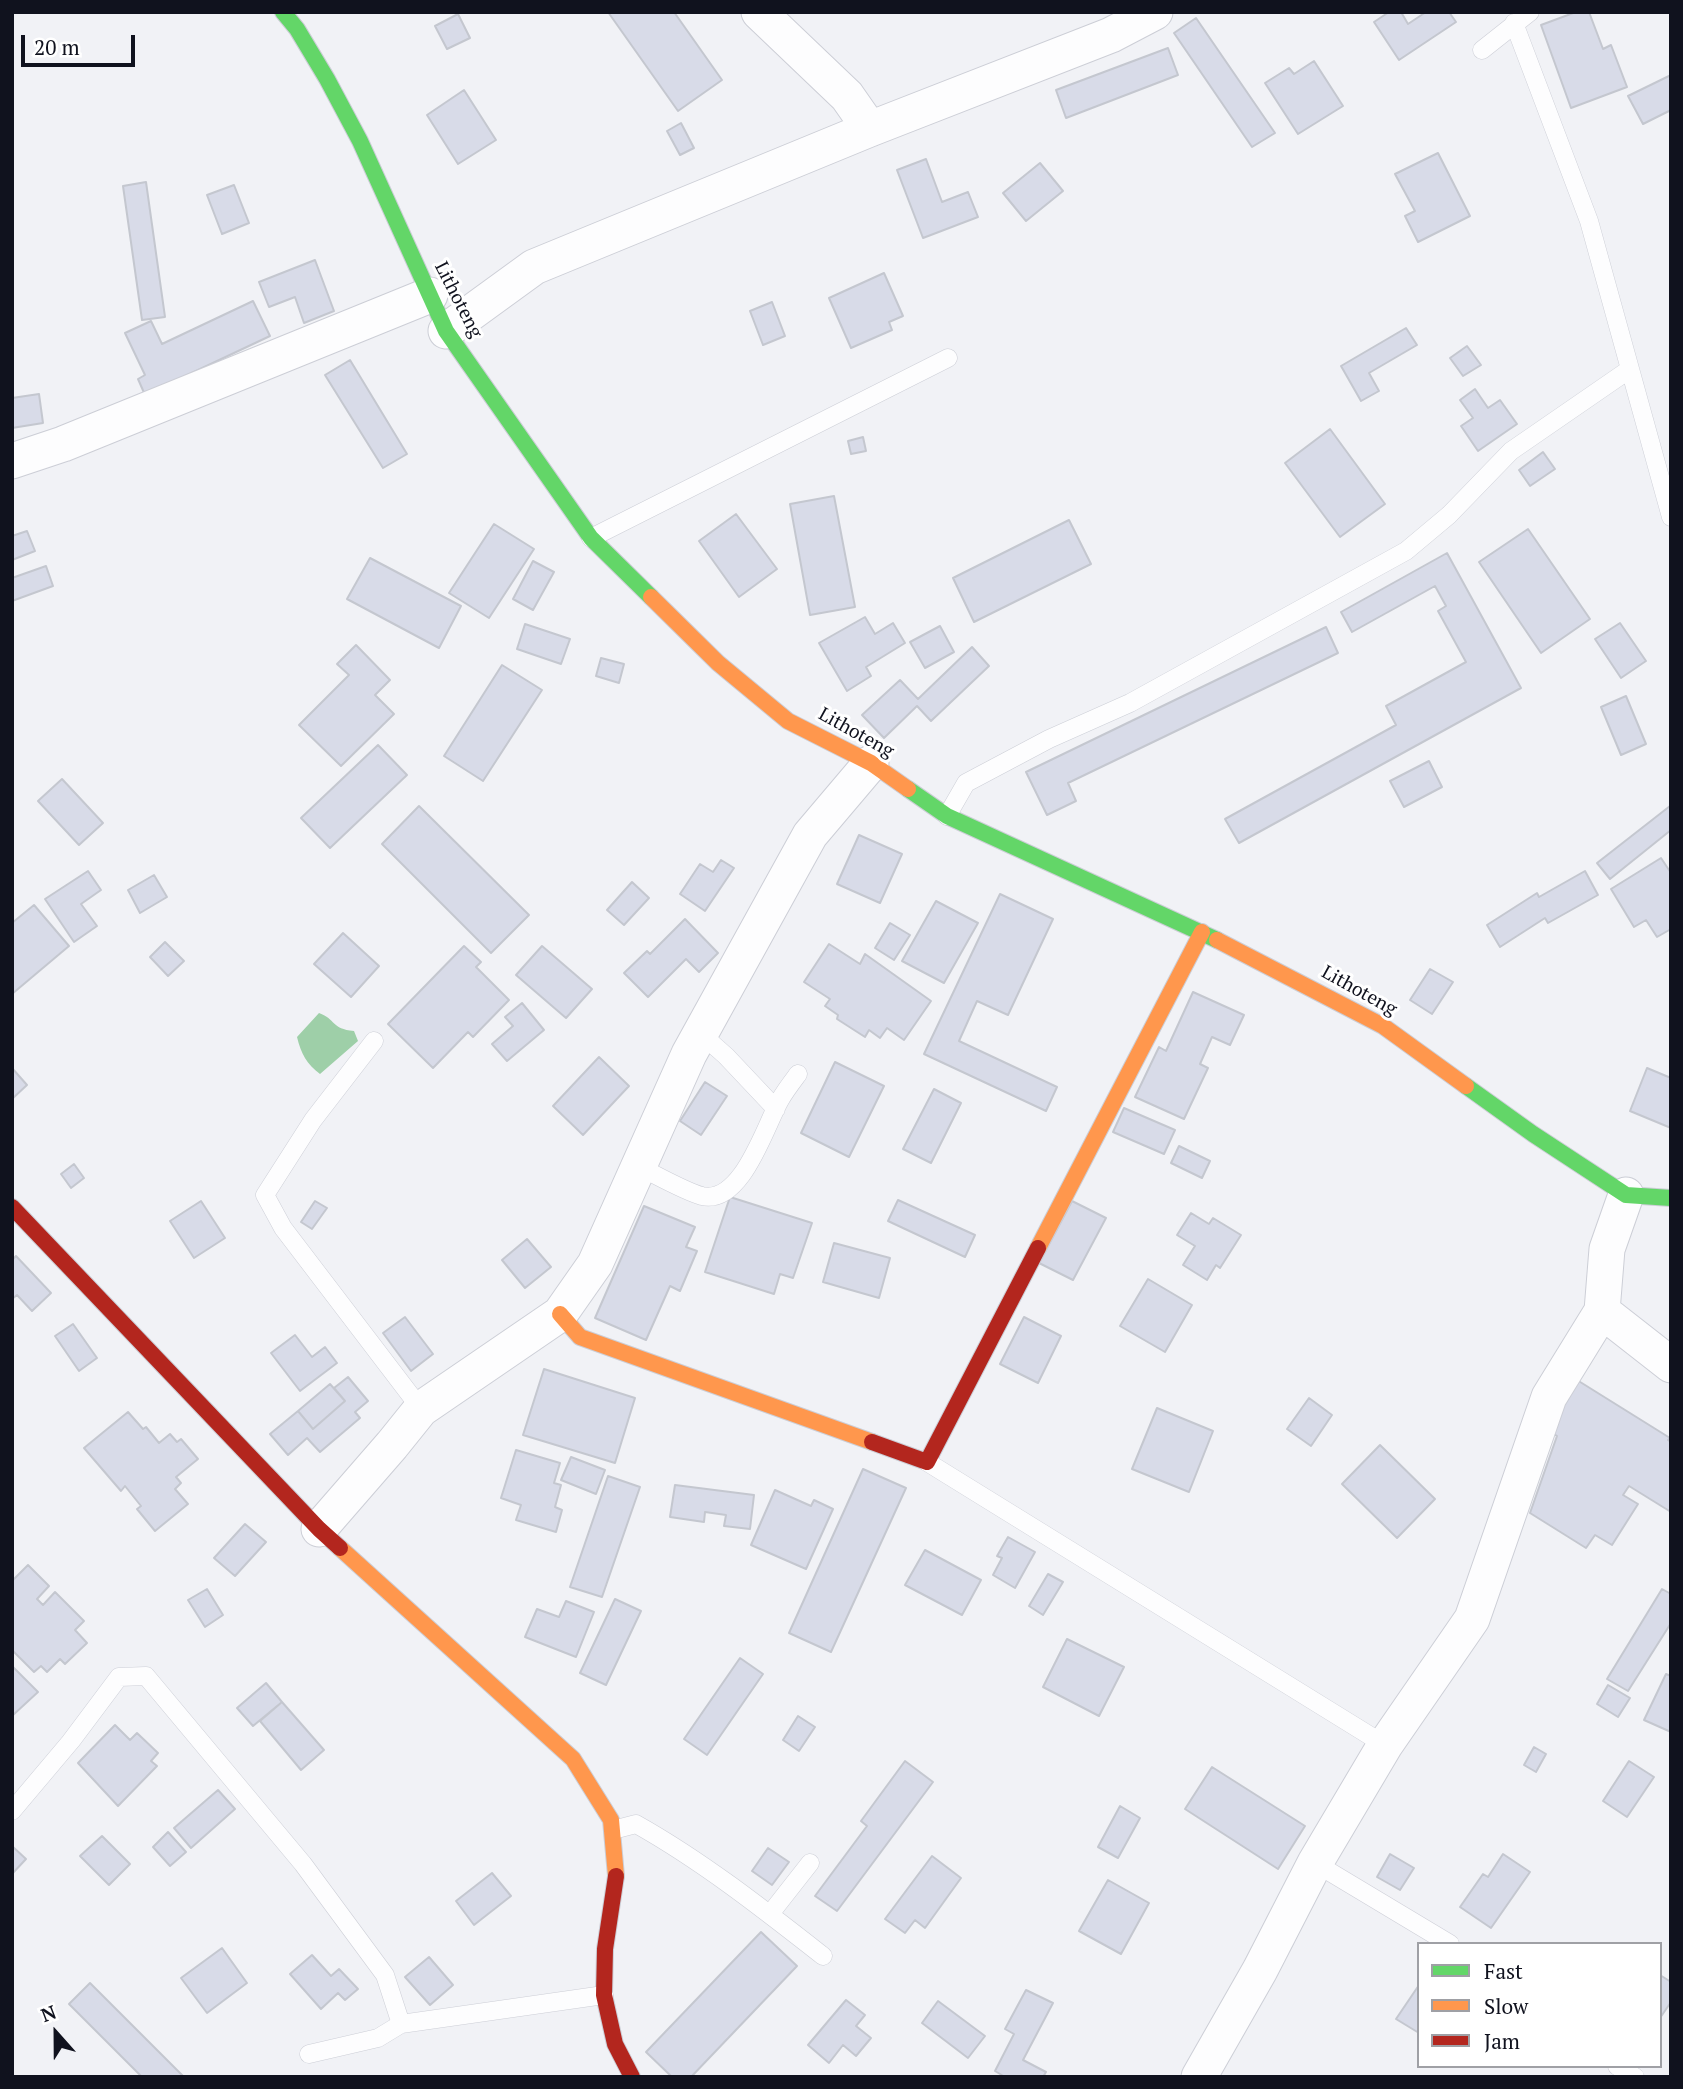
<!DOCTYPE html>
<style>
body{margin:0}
#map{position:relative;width:1683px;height:2089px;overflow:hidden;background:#f1f2f6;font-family:"PT Serif",serif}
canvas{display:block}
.frame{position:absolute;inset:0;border:14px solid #10121e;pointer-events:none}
.legend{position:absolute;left:1417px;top:1942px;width:245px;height:126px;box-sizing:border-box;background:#fff;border:2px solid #9fa0a5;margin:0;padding:9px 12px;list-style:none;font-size:21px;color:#10121e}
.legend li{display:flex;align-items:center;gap:14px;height:35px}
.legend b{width:35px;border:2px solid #9fa0a5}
.north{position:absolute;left:21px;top:1998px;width:70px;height:70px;-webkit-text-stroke:5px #fff;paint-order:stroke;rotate:339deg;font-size:19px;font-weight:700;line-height:28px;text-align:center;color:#10121e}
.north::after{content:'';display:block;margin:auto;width:24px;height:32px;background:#10121e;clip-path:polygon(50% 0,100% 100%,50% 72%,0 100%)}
.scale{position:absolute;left:21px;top:35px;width:114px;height:32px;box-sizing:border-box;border:4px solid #10121e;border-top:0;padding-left:9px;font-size:21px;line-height:24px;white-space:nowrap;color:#10121e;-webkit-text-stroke:5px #fff;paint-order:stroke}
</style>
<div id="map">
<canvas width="1683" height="2089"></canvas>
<div class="frame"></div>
<ul class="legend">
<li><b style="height:9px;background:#63d668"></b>Fast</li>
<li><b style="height:9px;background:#ff974d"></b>Slow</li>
<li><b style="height:9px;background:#b3261e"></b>Jam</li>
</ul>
<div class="north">N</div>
<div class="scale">20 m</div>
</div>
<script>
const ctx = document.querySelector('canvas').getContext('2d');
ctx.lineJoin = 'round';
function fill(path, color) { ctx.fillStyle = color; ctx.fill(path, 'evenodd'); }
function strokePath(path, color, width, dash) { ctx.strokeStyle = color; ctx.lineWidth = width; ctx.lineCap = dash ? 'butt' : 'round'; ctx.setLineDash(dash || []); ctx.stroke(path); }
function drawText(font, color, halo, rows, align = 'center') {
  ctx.font = font + ' "PT Serif",serif'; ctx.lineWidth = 6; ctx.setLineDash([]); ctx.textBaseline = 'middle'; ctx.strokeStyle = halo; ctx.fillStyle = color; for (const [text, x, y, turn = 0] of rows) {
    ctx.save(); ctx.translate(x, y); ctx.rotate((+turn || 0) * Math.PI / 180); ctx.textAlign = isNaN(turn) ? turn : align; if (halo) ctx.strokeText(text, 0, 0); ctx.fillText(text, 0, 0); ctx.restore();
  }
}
const water = new Path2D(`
 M319,1013C336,1019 331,1029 354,1031L358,1041L320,1074C307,1064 301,1054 297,1037Z`);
const building = new Path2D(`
 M608,12H674L722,80L678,111Z
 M1389,12H1401L1408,24L1426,12H1449L1456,22L1399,60L1374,22Z
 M1576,12H1589L1603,49L1611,45L1627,87L1571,108L1541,25Z
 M458,14L470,38L447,49L435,26Z
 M1196,18L1275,133L1252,147L1174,33Z
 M1168,48L1178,75L1066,118L1056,90Z
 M1314,61L1343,106L1298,134L1265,83L1289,68L1294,74Z
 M1671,75V110L1643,124L1628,96Z
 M464,90L496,140L458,164L427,115Z
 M681,123L694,148L680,155L667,131Z
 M1438,153L1470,216L1418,242L1405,216L1415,211L1395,174Z
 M926,159L942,202L968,192L978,217L923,238L897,170Z
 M1040,163L1063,191L1026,221L1003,193Z
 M146,182L165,317L142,320L123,186Z
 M234,185L249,223L222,234L207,195Z
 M315,260L334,311L304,323L295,297L269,307L259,282Z
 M884,273L903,316L889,322L892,330L851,348L829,298Z
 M253,301L270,336L145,395L138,379L145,375L125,333L151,321L162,344Z
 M772,302L785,336L763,345L750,311Z
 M1406,328L1417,345L1369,373L1379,391L1361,401L1341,366Z
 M1467,346L1481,365L1463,376L1450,358Z
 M350,360L407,454L383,468L325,375Z
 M1475,389L1488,408L1500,400L1517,424L1478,451L1461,426L1473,418L1460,400Z
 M39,394L43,423L12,428V398Z
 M1330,429L1385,504L1340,537L1285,463Z
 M863,437L866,451L851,454L848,441Z
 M1543,452L1555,469L1530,486L1519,470Z
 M834,496L855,607L810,615L790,504Z
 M736,514L777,569L739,597L699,541Z
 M1069,520L1091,564L974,622L953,578Z
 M494,524L534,549L489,618L449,593Z
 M1528,529L1590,619L1541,653L1479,562Z
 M27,531L35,551L12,560V536Z
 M1447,553L1521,688L1239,843L1225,819L1396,725L1386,706L1466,662L1438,611L1446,606L1435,586L1352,632L1341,612Z
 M370,558L461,606L439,648L347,599Z
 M533,561L554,572L533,610L513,599Z
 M46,566L53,586L12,601V578Z
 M865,617L875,634L893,623L905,643L866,667L871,676L847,691L819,643Z
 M1620,623L1646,661L1621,678L1595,639Z
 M525,624L570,639L561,664L517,649Z
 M940,626L954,652L925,668L910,642Z
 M1326,627L1338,653L1068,783L1076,801L1047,815L1026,772Z
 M356,645L390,680L375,695L394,714L341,766L299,725L349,675L337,664Z
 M972,647L989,666L931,721L917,706L884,738L862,715L900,680L918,699Z
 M601,658L624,664L619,683L596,676Z
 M502,665L542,690L483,781L444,756Z
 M1626,696L1646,744L1621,755L1601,707Z
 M378,745L407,775L330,848L301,818Z
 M1429,761L1442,787L1404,807L1390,781Z
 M62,779L103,823L79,845L38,801Z
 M419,806L529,915L491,953L382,844Z
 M1670,806L1671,830L1610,879L1597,863Z
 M859,835L902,854L880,903L837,884Z
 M1661,858L1671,873V929L1657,937L1646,920L1634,927L1611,889Z
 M721,860L734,868L705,911L680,894L700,864L713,872Z
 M88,871L101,890L81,904L97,926L74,942L45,899Z
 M1585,871L1598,895L1548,923L1545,918L1500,947L1487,925L1537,893L1539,897Z
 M154,875L167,897L140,913L128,890Z
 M632,882L649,898L624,925L607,910Z
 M1000,894L1053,919L1008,1015L977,1001L959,1041L1057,1087L1046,1111L924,1054Z
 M936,901L978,923L944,983L902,961Z
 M34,905L69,946L12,994V923Z
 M685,919L718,953L699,972L686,959L648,997L624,973L647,951L650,954Z
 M890,923L910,935L894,960L875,948Z
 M343,933L379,966L351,997L314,964Z
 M165,942L184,961L168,976L150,957Z
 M829,944L860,964L865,954L931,1001L904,1040L887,1028L880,1038L869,1030L865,1037L837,1019L838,1015L825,1006L830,999L804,982Z
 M464,946L481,962L476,967L509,1000L473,1037L468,1032L433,1068L388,1024Z
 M542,946L592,989L566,1018L516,975Z
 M1430,969L1453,982L1432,1014L1410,1000Z
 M1193,992L1244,1015L1230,1045L1212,1037L1200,1064L1208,1068L1184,1119L1135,1097L1159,1047L1166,1051Z
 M522,1003L544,1030L507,1061L492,1044L513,1026L505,1017Z
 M599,1057L629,1086L583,1135L553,1106Z
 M835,1062L884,1086L849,1157L801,1133Z
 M12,1068L27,1085L12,1099Z
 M1647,1068L1671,1078V1128L1630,1111Z
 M705,1082L727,1096L701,1135L680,1121Z
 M934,1089L961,1103L931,1163L903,1149Z
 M1124,1108L1175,1130L1164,1154L1113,1132Z
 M1179,1146L1210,1161L1202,1178L1171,1163Z
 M74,1164L84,1178L71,1188L61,1174Z
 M730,1197L812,1223L793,1278L780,1274L774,1294L705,1272Z
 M898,1200L975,1235L965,1257L888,1221Z
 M201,1201L225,1238L194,1258L170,1221Z
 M315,1201L327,1208L312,1229L301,1222Z
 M1072,1201L1106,1218L1073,1280L1039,1263Z
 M644,1206L695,1227L686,1247L697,1251L680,1291L670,1286L646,1340L595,1318Z
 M1191,1213L1209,1224L1213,1218L1241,1235L1220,1268L1216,1265L1207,1280L1183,1265L1195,1246L1177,1235Z
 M527,1239L551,1267L525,1288L502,1260Z
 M834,1243L890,1258L879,1298L823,1282Z
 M16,1256L51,1293L32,1311L17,1295L12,1299V1260Z
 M1148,1279L1192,1305L1165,1352L1120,1326Z
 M405,1317L433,1354L411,1371L383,1333Z
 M1024,1317L1061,1336L1038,1383L1000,1364Z
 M73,1324L97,1358L79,1371L55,1336Z
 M295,1335L312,1357L325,1347L337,1363L300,1391L271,1353Z
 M544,1369L635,1398L615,1463L523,1435Z
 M348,1377L368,1401L355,1412L360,1418L320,1452L307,1438L288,1455L270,1434L298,1411L313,1429L345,1401L334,1388Z
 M1577,1380L1670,1438L1668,1440L1671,1442V1512L1629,1486L1623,1495L1638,1504L1612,1545L1595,1535L1586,1548L1530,1513L1557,1436L1546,1429Z
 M330,1384L345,1401L313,1429L298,1411Z
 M1309,1398L1332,1415L1311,1446L1287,1429Z
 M1157,1408L1213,1431L1189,1492L1132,1469Z
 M128,1412L143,1429L146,1427L159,1443L170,1434L177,1442L181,1439L198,1459L176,1477L181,1483L175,1489L188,1504L155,1531L137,1509L141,1506L125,1486L121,1491L84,1448Z
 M1380,1445L1435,1499L1397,1538L1342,1484Z
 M516,1450L560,1463L554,1483L561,1485L555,1507L562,1510L556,1532L516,1520L521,1505L501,1498Z
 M571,1457L605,1470L596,1494L561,1480Z
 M863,1469L906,1488L831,1652L789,1633Z
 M608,1476L640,1487L602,1597L570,1587Z
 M675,1485L754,1495L750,1529L724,1526L726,1515L705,1512L704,1522L670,1517Z
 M775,1490L811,1506L814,1500L833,1509L806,1569L751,1545Z
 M245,1524L266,1542L235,1576L214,1558Z
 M1008,1537L1035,1552L1015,1588L993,1575L1002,1558L997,1556Z
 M925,1550L981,1580L962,1615L905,1585Z
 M28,1565L49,1586L37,1599L43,1605L55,1592L84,1621L75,1630L87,1643L65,1664L60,1659L47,1672L41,1666L34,1672L12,1650V1581Z
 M1048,1574L1063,1582L1043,1615L1029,1606Z
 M207,1589L223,1615L205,1627L188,1600Z
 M1662,1589L1671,1594V1623L1628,1691L1607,1679Z
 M615,1599L641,1611L606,1685L580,1673Z
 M566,1601L594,1612L576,1657L525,1637L537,1609L559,1617Z
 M1067,1639L1124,1667L1099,1716L1043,1687Z
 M740,1658L763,1674L707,1755L684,1739Z
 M12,1666L38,1692L12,1716Z
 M1666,1674L1671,1676V1732L1644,1720Z
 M266,1683L282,1702L253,1726L237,1708Z
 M1608,1685L1630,1698L1618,1717L1597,1704Z
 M282,1702L324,1750L301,1770L260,1721Z
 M798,1716L815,1727L799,1751L783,1740Z
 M115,1725L130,1740L137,1733L158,1753L151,1761L157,1766L118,1806L78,1763Z
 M1534,1747L1546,1754L1536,1772L1524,1765Z
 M905,1761L933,1782L837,1911L815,1896L867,1826L861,1821Z
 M1629,1761L1654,1777L1627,1817L1603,1801Z
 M1212,1767L1305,1826L1278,1869L1185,1809Z
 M218,1790L235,1809L191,1848L174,1828Z
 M1120,1806L1140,1818L1118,1858L1098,1847Z
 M168,1832L186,1852L170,1866L153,1847Z
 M102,1836L130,1864L109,1885L80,1856Z
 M12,1846L26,1859L12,1874Z
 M768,1848L789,1862L772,1885L752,1871Z
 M1390,1854L1414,1868L1400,1890L1377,1877Z
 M1503,1854L1530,1872L1491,1928L1460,1907L1483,1874L1488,1877Z
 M932,1856L961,1878L925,1928L915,1920L905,1933L885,1919Z
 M492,1873L511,1896L474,1925L456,1901Z
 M1108,1880L1149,1903L1121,1954L1079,1931Z
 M761,1932L797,1966L691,2077H672L646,2052Z
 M222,1948L247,1983L207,2013L181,1978Z
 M312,1955L331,1976L339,1969L358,1989L345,2000L338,1993L321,2009L290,1974Z
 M429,1957L453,1985L430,2005L405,1977Z
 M1660,1975L1671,1982V2002L1660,2018Z
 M90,1983L184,2077H142L69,2004Z
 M1419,1985V2033L1396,2019Z
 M1026,1990L1053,2003L1023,2060L1046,2072L1043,2077H1005L995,2071L1014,2034L1005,2029Z
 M846,2000L865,2015L856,2026L871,2038L856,2056L843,2045L829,2063L808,2045Z
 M938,2001L985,2036L968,2058L922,2023Z`);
const lane = new Path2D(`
 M1514,23L1589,221L1671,517
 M1482,50L1530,12
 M591,538L948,358
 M947,816L966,783L1049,739L1130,703L1406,551L1449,515L1511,451L1630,369
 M700,1033L726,1056L776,1109
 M374,1041L313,1120L265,1195L283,1228L421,1409
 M638,1166C654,1174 686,1192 702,1196C742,1205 765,1126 780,1100C785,1091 792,1082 798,1074
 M927,1462L1385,1745
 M12,1811L71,1741L119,1677L146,1676L303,1864L385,1975L401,2024
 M613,1830L636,1824C702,1861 763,1909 823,1956
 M1315,1863L1450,1944
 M770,1914L810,1863
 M309,2054L378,2038L401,2024L604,1995
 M1617,2066L1635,2077`);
const street = new Path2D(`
 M759,12L847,96L870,129
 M446,331L534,267L870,129L1111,35L1155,12
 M12,461L63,444L430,295
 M1626,1195L1607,1249L1602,1311L1671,1365
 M319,1529L392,1445L421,1409L560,1314L595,1264L689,1054L810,835L871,763
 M1199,2077L1260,1970L1315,1863L1385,1745L1472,1619L1549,1397L1602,1311`);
const fast = new Path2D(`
 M283,12L297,29L327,79L360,141L446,331L591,538L651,597
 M908,789L947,816L1217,940
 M1466,1086L1533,1134L1626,1195L1671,1198`);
const slow = new Path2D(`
 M651,597L718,663L788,721L871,763L908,789
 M1217,940L1383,1026L1466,1086
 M1038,1248L1202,932
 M560,1314L580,1337L872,1442
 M340,1548L573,1759L611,1820L616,1876`);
const jam = new Path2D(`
 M12,1207L319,1529L340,1548
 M872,1442L927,1462L1038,1248
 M616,1876L605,1949L604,1995L615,2044L632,2077`);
const streetNames = [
 ["Lithoteng",458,300,63],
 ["Lithoteng",856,733,29],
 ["Lithoteng",1359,991,29]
];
fill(water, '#9ecfa8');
fill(building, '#d8dbe8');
strokePath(building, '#c4c7cf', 2);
strokePath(lane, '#ccced6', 19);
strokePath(street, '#ccced6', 37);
strokePath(fast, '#ccced6', 18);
strokePath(slow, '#ccced6', 18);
strokePath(jam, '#ccced6', 18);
strokePath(lane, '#fdfdfe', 18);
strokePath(street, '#fdfdfe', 35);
strokePath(fast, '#63d668', 16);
strokePath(slow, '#ff974d', 16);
strokePath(jam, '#b3261e', 16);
drawText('19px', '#10121e', '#fff', streetNames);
</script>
